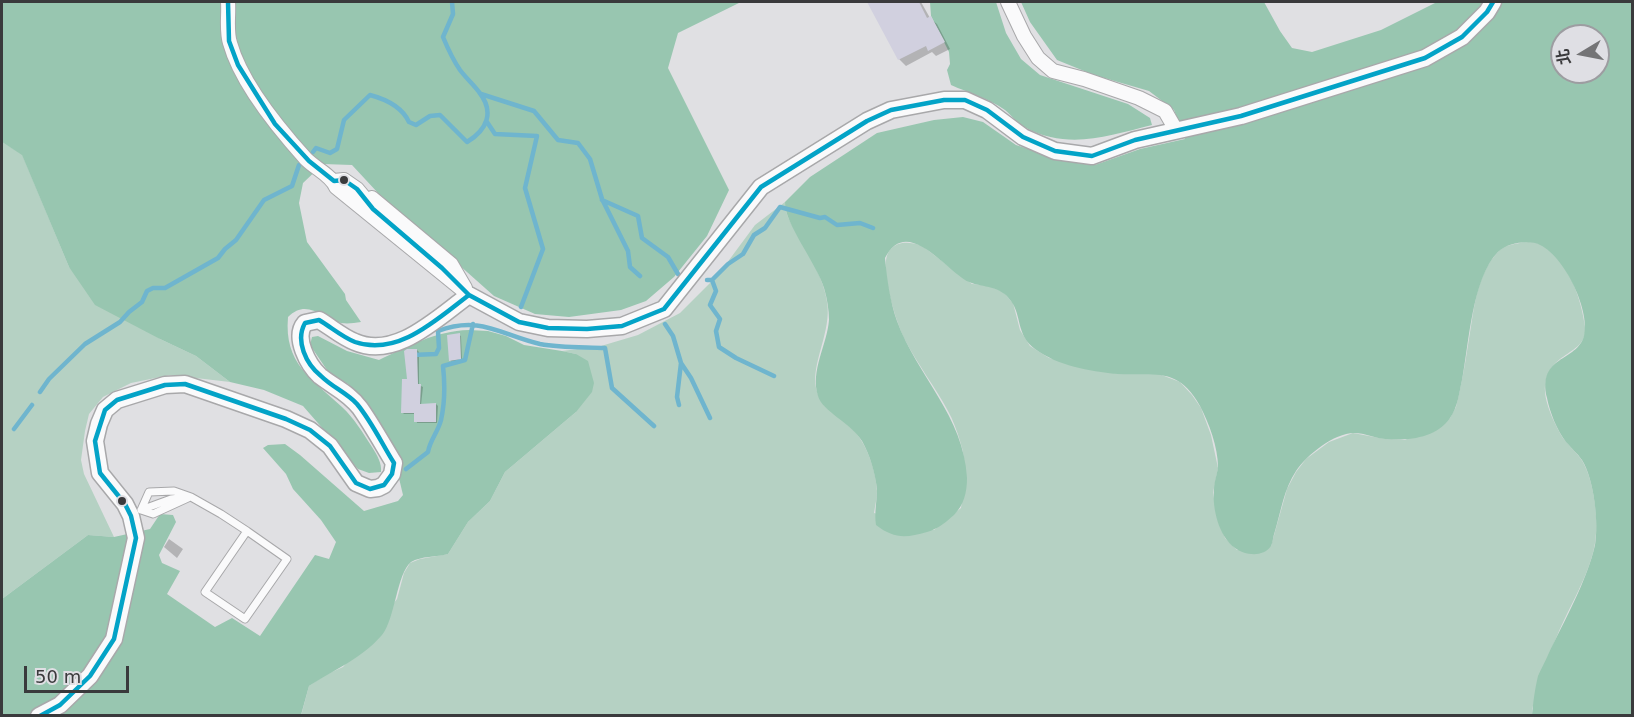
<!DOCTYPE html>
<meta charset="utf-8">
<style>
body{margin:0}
#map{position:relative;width:1634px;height:717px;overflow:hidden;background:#e0e0e3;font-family:"DejaVu Sans","Noto Sans TC",sans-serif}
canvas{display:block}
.frame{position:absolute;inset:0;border:3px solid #3a3a3c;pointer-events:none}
.north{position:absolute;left:1550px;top:24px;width:60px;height:60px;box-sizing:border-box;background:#dfdfe4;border:2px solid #9d9da1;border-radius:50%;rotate:260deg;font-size:16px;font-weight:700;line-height:24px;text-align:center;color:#3a3a3c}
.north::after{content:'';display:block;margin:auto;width:21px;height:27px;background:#747476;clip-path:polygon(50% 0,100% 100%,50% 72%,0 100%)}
.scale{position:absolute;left:24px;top:666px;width:105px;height:27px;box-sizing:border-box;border:3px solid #3a3a3c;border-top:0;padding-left:8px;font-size:18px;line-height:21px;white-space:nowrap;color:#3a3a3c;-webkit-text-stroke:4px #dfdfe4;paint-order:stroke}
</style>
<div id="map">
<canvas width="1634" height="717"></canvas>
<div class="frame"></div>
<div class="north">北</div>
<div class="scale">50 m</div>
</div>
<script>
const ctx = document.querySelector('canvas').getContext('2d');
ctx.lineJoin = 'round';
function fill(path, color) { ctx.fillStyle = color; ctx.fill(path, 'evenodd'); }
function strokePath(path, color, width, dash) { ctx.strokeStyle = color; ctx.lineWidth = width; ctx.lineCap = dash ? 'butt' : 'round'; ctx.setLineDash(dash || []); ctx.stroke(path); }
const green = new Path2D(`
 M2,142L22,154L69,267L160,339L196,356L230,382L170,375L131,383L103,397L89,414L85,431L81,460L84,474L114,537L88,535L2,599Z
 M785,202C785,216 793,227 801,239C811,258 824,280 827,302C832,331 811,363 816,388C820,407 835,413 848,425C865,438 876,469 877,491C877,498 875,506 874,513L934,530L961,508C964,485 968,464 960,441C957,431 953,420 948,411C935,387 918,365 905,340C897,324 876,262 891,249C900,240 911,243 921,245L972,284L988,285L1003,292L1013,303L1020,330L1030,346L1049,358L1118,374H1159L1180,382L1192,395L1201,408L1211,435L1218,468L1213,493L1217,516L1225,538L1237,550L1271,546L1287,489L1296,472L1306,459L1329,442L1353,433L1385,439L1405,440L1450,418L1456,407C1461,386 1465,366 1468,345C1474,313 1475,275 1499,251C1504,246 1513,244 1520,243C1528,241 1539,242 1546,247C1570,266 1581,298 1585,327C1588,357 1544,350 1545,392C1546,406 1556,427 1563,438C1569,446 1576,452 1581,459C1594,478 1599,521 1595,543C1590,574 1569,607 1557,636C1547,659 1540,685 1532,709V715L861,716L853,714L836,716H301L309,686L325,675L343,667L397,599L404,573L410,563L420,559L448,554L468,522L490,501L505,472L576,412V354L562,351L601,346L638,335L680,313L718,275L755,225Z`);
const forest = new Path2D(`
 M2,2H741L678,33L668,68L729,190L707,236L674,277L646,301L621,310L569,317L535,314L494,296L378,193L352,165L323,164L303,183L299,203L307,242L345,294L346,300L361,322C354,323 348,324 341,323C322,318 307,298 288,317C284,364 311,378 342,407C354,418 363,433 372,447C377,455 382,463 381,472L369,473L358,469L303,406L264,390L230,382L196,356L160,339L95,305L69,267L22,155L2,142Z
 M930,2H996L1006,33L1021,59L1040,75L1128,104L1150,118L1152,125C1108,136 1069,150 1026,128C1018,124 1012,116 1005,110C988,98 969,93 951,85L947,70L950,64L949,52L931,16Z
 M1021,2H1264L1280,31L1292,48L1312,52L1381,30L1437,2H1632V715H1532C1533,703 1535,688 1538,676C1541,669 1545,662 1548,655C1564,621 1587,581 1595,545C1599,523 1594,479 1582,460C1577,453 1571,448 1566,442C1557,430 1550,413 1547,398C1537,355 1577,362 1584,336C1591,310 1562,250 1535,243C1523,241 1508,243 1498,252C1472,278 1469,344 1462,380C1459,393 1458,407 1450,418C1436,438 1409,441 1385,439C1375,438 1365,433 1354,433C1334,433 1307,455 1296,471C1284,489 1281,511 1275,531C1273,536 1273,542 1271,546C1263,558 1244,555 1235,548C1219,537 1212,508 1214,490C1214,482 1217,475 1218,467C1218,447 1209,423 1200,406C1178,366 1155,376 1117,374C1089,371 1058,366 1035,349C1016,335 1022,316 1011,301C1000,285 984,288 969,282C947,272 907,214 885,258C887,279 890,301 897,321C917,376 964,416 967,478C967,492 964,505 954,515C946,522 938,529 927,532C906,538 894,539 876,525C874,513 877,501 877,489C875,473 870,455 862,441C851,423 822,411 818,396C810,371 827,345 829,320C829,310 827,298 824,288C817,264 784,223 785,202L810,177L877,133L934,120L963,117L983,122L1016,145L1059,159L1095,165L1140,149L1185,139L1174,110L1149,91L1094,75L1057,60L1030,22ZM1562,36H1598V72H1562Z
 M469,330L488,331L506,336L524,345L562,351L576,354L588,361L594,383L592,392L576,412L505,472L490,501L468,522L448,554C437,557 421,556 411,562C397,573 395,619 382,635C361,659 335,669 309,686L301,715L2,716V599L88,535L114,537L150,529L160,514L173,515L176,522L159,555L162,563L180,571L167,594L215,627L232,618L260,636L315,555L329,559L336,542L321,520L293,489L286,474L263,448L268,445L285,444L300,455L364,511L398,501L403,495L398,474L364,400L348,384L329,373L310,345L312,337L318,336L347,351L379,360C409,346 435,331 469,330Z`);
const shadow = new Path2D(`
 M868,2H921L930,18L937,24L950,49L936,56L932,52L906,66L899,59Z
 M459,335L461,336L462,360L452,362L450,360Z
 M417,350L419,352V385L423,387L421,405L436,404L438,406L437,423H417L416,414H404L402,412Z
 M169,539L183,549L177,558L164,547Z`);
const stream = new Path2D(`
 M481,94L534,111L558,140L578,143L590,159L602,199L628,251L630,267L640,276
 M487,122L495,134L537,136L525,188L543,249L521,307
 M313,152L316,148L330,153L337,149L344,120L370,95C385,99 402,107 409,122L416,125L430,116L440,115L467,142C487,130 495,112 479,92C473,84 466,78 460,70C453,60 448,49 443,37L453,14L452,2
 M602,200L638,216L642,238L668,257L678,274
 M707,280H712L728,264L743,254L754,235L765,228L780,207L820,218L825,217L837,225L860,223L873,228
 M712,280L716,291L710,305L720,319L716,331L719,347L736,358L774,376
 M665,324L673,336L681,363L691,378L710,418
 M412,355L436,354L439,348L438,331C480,315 501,335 540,344C561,348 584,347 605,348L612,388L654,426
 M40,392L49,379L85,344L120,322L129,312L142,302L147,291L153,288H165L218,258L225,249L236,240L264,200L292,186L299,165
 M679,405L677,397L681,363
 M14,429L32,405
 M406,469L428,452C430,440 438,432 441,420C445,402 445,384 443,366L465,360L473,324`);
const building = new Path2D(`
 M867,2H919L927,18L931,16L945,42L928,51L926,46L898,60Z
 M460,333L461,359L449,361L447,335Z
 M407,349H417L418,384H421L420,404L436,403V422H414V413H401L402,379H407L404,351Z`);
const service = new Path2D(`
 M141,510L149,492L174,491L191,497L221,514L247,531
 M141,510L171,499L188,497
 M141,510L153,514L188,498
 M247,531L287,559L245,619L205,592Z`);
const minor = new Path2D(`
 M228,2C229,15 226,31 230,43C241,83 278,128 306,159C316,169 331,175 336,187L469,295
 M1008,2L1024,36L1038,58L1053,71L1084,79L1139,98L1165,111L1176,130
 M334,181L344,180L357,189L377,213
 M372,198L451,264L465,288`);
const tertiary = new Path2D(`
 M39,716L60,705L90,676L114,639L136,538L131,516L125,504L100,473L95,441L99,424L105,410L117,400L165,385L185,384L286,419L310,430L330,446L356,483L370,489L378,488L384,485L392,474L394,463C383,445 372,425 360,408C349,393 334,387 320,376C308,365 293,337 305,323L319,320C331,327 342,337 355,342C396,360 438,317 469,295L519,322L548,328L587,329L622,326L664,309L761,187L867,121L891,110L944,100H965L987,110L1023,137L1055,151L1092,156L1135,140L1241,116L1425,58L1462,37L1487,12L1493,2`);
const bus1 = new Path2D(`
 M228,2L229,41L238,65L275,124L309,161L334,181L344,180L357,189L373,209L442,268L469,295L519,322L548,328L587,329L622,326L664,309L761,187L867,121L891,110L944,100H965L987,110L1023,137L1055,151L1092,156L1135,140L1241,116L1425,58L1462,37L1487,12L1493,2
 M40,716L60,705L90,676L114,639L136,538L131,516L125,504L100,473L95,441L105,410L117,400L165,385L185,384L286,419L310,430L330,446L356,483L370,489L384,485L392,474L394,463C382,444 372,422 357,404C347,393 332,387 321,376C306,364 295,341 305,323L319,320C331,327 342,337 355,342C398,357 437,319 469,295`);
const markers = [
 [344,180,5,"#3a3a3c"],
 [122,501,5,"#3a3a3c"]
];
fill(green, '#b5d1c3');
fill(forest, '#98c6b0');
fill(shadow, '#0003');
strokePath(stream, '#6fb5ce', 4.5);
fill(building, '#d1d0df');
strokePath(service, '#a8a8aa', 9);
strokePath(minor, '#a8a8aa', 16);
strokePath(tertiary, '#a8a8aa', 19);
strokePath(service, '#fafafb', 7);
strokePath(minor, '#fafafb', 14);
strokePath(tertiary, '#fafafb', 16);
strokePath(bus1, '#03a3c7', 4.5);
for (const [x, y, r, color] of markers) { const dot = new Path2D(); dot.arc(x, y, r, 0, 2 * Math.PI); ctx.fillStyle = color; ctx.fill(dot); strokePath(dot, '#dfdfe4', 2); }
</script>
